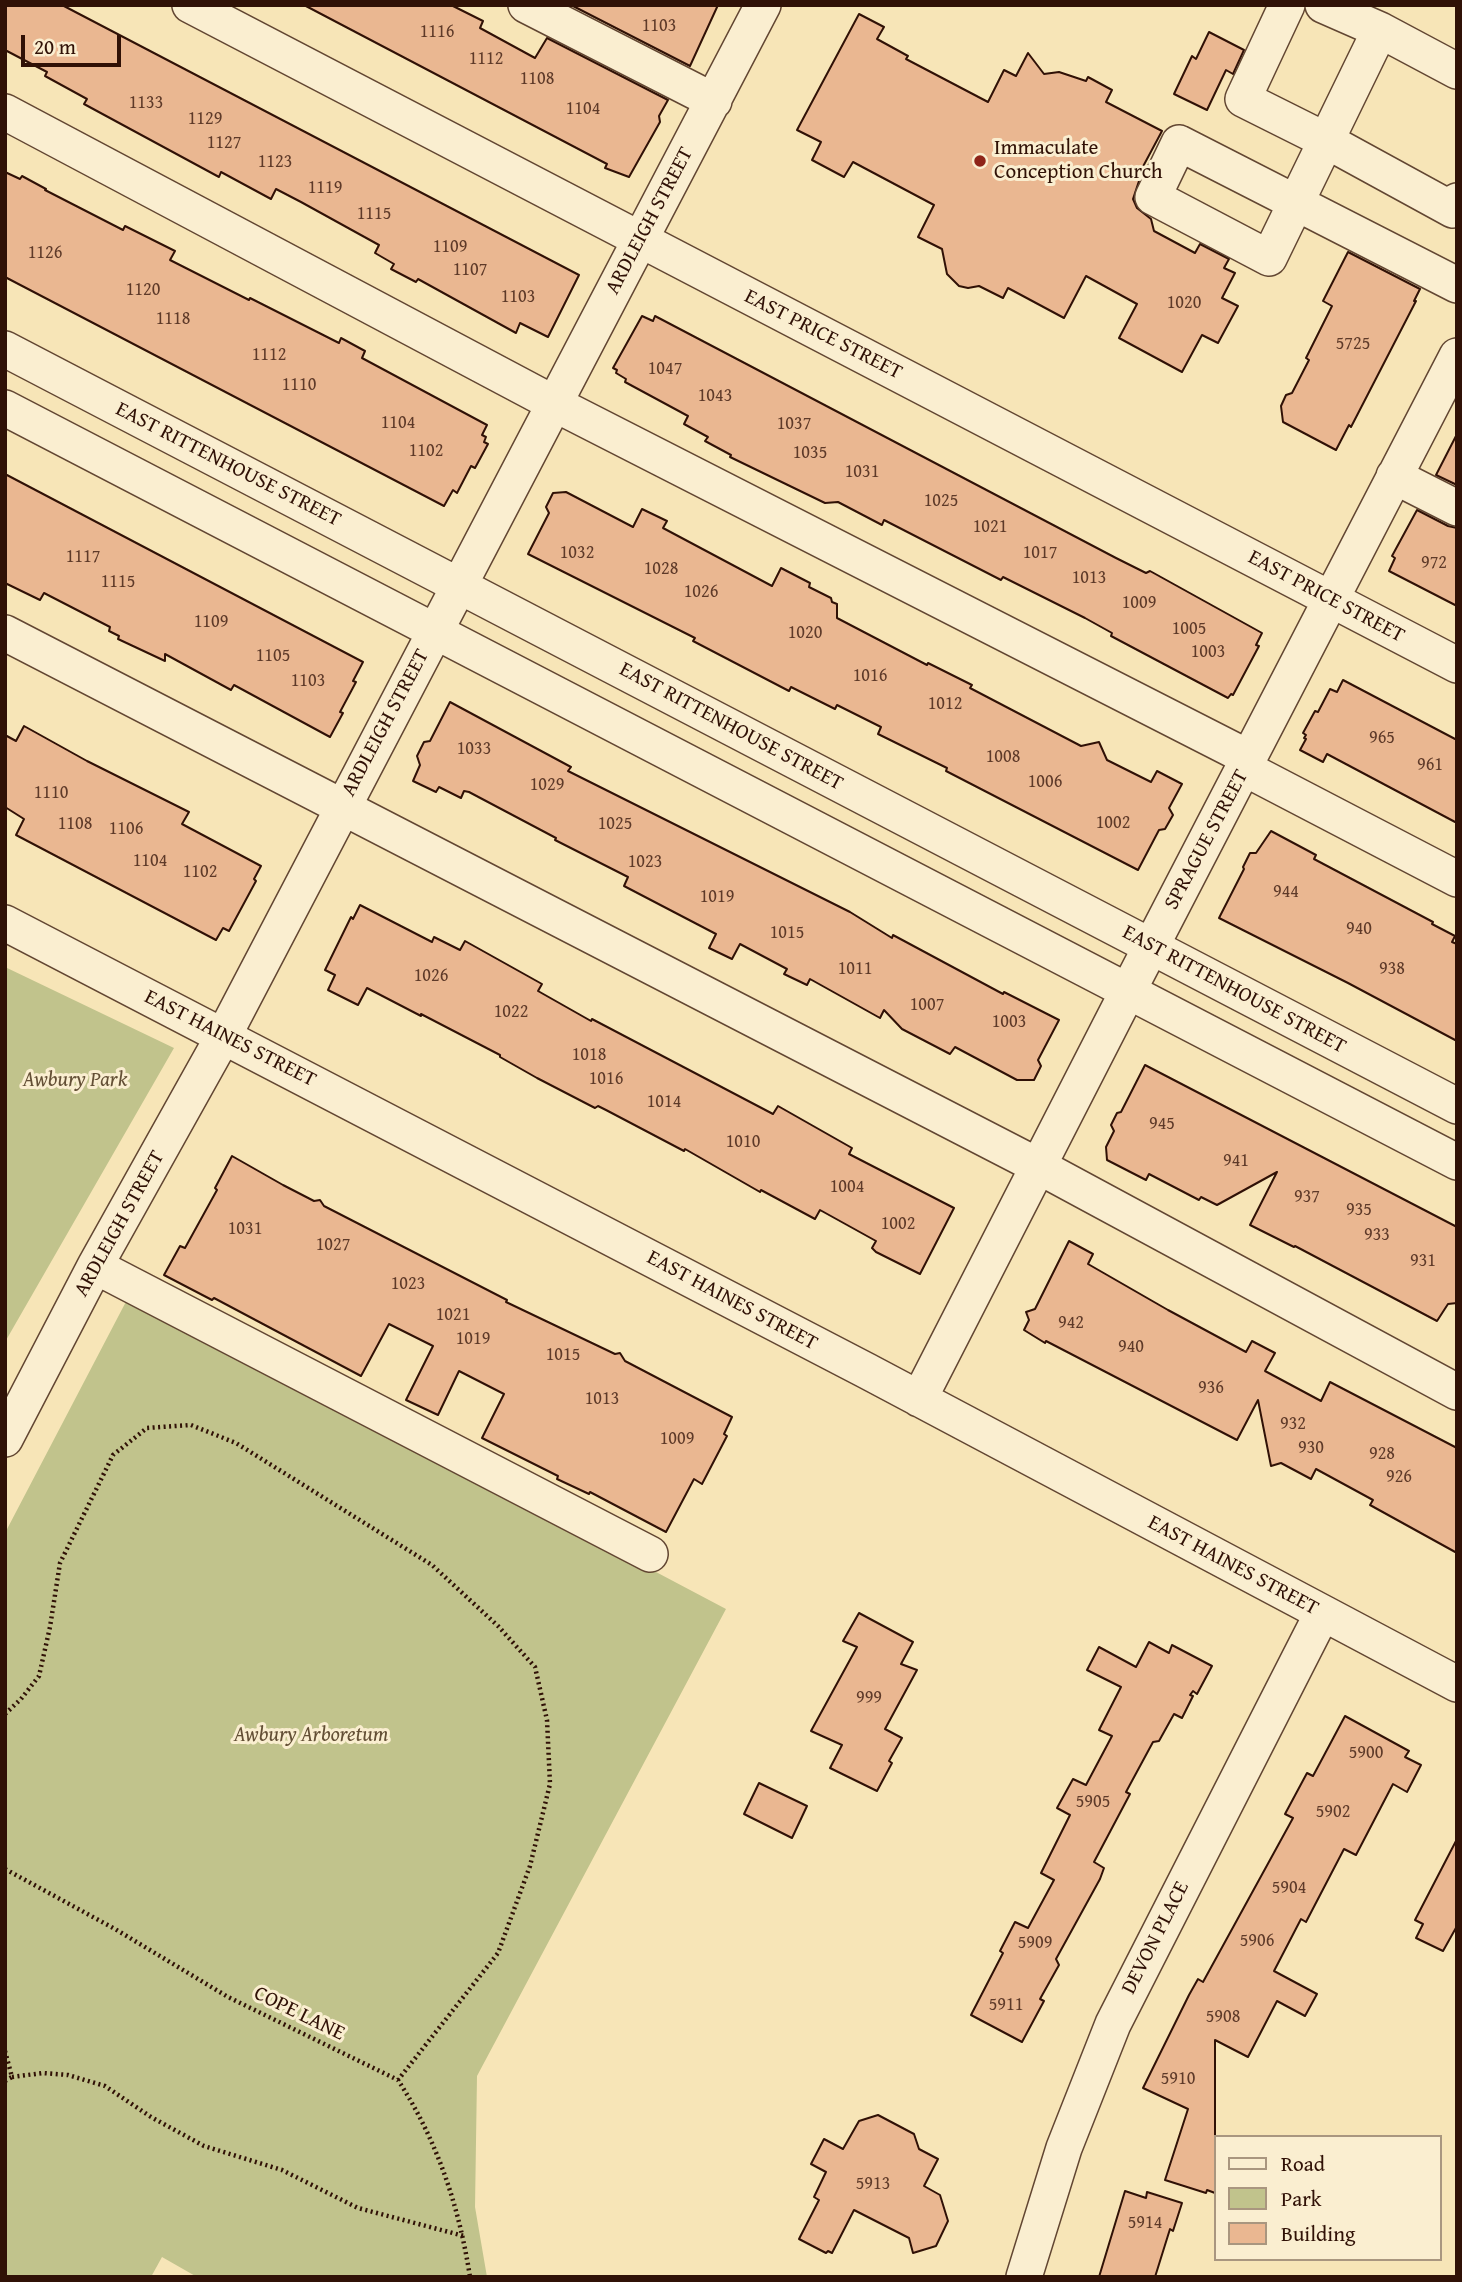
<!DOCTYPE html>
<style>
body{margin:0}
#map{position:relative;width:1462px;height:2282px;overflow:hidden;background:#f7e5b7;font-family:"Gentium Book Plus",serif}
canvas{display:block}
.frame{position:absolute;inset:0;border:7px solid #301106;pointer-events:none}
.legend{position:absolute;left:1214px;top:2135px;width:228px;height:126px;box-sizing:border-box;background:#faeed0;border:2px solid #a9967f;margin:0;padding:9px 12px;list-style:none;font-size:21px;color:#301106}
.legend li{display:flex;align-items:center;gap:14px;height:35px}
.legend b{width:35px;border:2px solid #a9967f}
.scale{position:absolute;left:21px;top:35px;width:100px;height:32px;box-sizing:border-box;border:4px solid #301106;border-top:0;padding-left:9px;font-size:21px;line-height:24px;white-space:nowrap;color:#301106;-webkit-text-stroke:5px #faeed0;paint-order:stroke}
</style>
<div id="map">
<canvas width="1462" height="2282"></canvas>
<div class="frame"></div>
<ul class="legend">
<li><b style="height:9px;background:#faeed0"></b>Road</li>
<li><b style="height:19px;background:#c1c38c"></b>Park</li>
<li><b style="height:19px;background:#eab791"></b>Building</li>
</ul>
<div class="scale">20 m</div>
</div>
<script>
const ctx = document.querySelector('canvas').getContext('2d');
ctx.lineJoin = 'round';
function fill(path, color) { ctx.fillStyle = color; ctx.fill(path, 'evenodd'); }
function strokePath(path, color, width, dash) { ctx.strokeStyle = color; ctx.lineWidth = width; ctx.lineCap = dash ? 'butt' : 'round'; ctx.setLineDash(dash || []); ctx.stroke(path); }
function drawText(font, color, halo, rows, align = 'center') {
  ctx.font = font + ' "Gentium Book Plus",serif'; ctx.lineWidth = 6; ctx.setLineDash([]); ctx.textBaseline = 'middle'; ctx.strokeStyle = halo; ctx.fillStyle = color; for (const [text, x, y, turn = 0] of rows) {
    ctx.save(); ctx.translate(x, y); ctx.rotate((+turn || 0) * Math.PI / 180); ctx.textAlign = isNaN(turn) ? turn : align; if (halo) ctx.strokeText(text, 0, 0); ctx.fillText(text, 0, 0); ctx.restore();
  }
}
const green = new Path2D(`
 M5,967L174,1048L5,1342Z
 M130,1294L726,1609L477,2076L475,2207L487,2277H197L162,2257L151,2277H5V1533Z`);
const building = new Path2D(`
 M5,5H62L579,275L548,337L520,323L516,333L418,279L416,282L391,269L394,264L375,253L379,245L301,202L276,189L271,199L221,172L219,177L84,104L87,99L45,76L47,72L5,50Z
 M304,5H451L483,21L480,28L535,58L547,38L668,100L659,116L660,122L629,177L605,168L607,164Z
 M571,5H718L690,66Z
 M859,14L884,27L877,39L908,56L906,59L988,102L1004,70L1016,76L1028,53L1044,74L1059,72L1086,81L1088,77L1112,90L1106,102L1162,131L1139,174L1141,175L1133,199L1137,208L1151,219L1154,231L1195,253L1200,244L1229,259L1224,268L1235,273L1222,298L1238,306L1218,343L1202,335L1182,372L1119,338L1137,304L1086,276L1064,318L1008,288L1003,298L979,286L968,288L959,286L947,274L942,249L918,237L934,205L853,162L844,177L812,160L821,142L797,130Z
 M1209,32L1244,50L1233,74L1226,70L1207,110L1174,94L1192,56L1196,59Z
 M5,172L20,179L22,176L46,189L45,190L123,230L125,226L175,251L170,260L249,300L250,298L339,343L341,338L365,351L362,358L487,425L482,435L486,437L484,442L488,444L475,468L471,466L457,493L453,490L444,506L5,277Z
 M1348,252L1420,289L1414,301H1416L1351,427L1349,425L1336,450L1283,422L1281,406L1286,395L1292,393L1309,360L1306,358L1332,306L1323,301Z
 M642,316L653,321L655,316L1116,558L1146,573L1150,571L1262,633L1256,645L1259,646L1233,695L1231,694L1228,698L1111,636L1112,633L1085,618L1003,577L1001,580L884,520L882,525L838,502L825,503L730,457L731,455L705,441L708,437L684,424L688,416L625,382L626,379L616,373L617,370L613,368Z
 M1457,434V485L1436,475Z
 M5,474L363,662L353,681L356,682L340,712L343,713L330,737L234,685L231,690L165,654V661L118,639L119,636L109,631L110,627L44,593L40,600L5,583Z
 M566,492L633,527L642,509L667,521L663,528L772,586L781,568L810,583L809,587L831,598L832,602L837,604V618L927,665L928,663L972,685L970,688L1081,746L1099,742L1107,760L1151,782L1157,771L1182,784L1169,808L1173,815L1165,829L1159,830L1138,870L946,771L947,768L878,734L881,727L837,705L835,709L791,687L789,691L693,641L695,638L528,554L549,513L546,507L553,493Z
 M1417,510L1448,526L1457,528V606L1389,571L1395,558L1392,556Z
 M1343,680L1457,740V823L1327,754L1323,762L1300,750L1306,739L1304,738L1306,735L1303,733L1315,711L1318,712L1330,689L1337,692Z
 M450,702L571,767L568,771L850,912L892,938L893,935L1003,994L1004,992L1059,1020L1038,1060L1041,1066L1034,1080H1017L955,1047L950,1054L902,1029L884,1010L880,1018L810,979L807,985L784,974L787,969L740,944L732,959L709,948L716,934L624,886L628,877L555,840L556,838L469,792L464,791L461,798L439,787L436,792L413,781L420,765L417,756L424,742L430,741Z
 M24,726L87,761L189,812L182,824L261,866L254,879L256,881L229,931L223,928L216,940L16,835L24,819L5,807V735L16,741Z
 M1271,831L1316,855L1314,859L1433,922L1432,924L1455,936L1452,942L1457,944V1041L1348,983L1219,918L1244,869L1243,867L1250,853H1256Z
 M360,905L432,942L434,937L460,950L465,941L542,984L538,991L591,1021L592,1019L773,1114L778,1106L852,1148L849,1154L954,1208L920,1274L876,1252L872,1248L876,1241L820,1210L815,1219L761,1190L760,1192L685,1149L684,1151L606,1110L598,1106L595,1108L537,1078L500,1057V1055L421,1014V1016L367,988L358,1005L328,990L335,975L325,970L351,917L353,919Z
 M1145,1065L1457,1227V1303L1448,1304L1437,1321L1295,1246L1294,1247L1250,1225L1277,1172L1217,1205L1201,1197L1199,1200L1149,1174L1146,1180L1107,1160L1106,1147L1114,1131L1111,1125L1117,1113L1121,1112Z
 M232,1156L283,1185L314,1201L320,1200L324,1206L507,1300L506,1302L615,1354L620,1353L625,1361L732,1417L724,1434L727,1436L702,1484L694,1479L666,1532L590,1492L589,1494L557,1479L558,1476L482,1438L504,1394L459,1371L438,1415L406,1400L433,1346L389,1324L361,1376L214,1298L212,1300L164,1275L180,1246L185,1248L217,1190L215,1188Z
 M1069,1241L1093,1254L1088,1264L1168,1310L1246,1352L1252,1341L1275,1353L1265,1371L1321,1401L1330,1382L1457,1448V1553L1370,1505L1373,1500L1316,1469L1311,1479L1281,1463L1271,1466L1258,1400L1237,1440L1046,1341L1045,1343L1024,1330L1029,1320L1026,1312L1035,1309Z
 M859,1613L913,1642L901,1664L917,1670L885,1729L902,1738L889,1761L892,1763L877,1791L830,1768L842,1745L811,1731L857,1647L843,1641Z
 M1149,1642L1169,1653L1172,1645L1212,1666L1197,1694L1193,1691L1190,1695L1193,1696L1182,1718L1174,1714L1159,1741L1153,1742L1126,1792L1130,1794L1094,1862L1104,1868L1100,1879L1056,1959L1059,1965L1040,1999L1044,2001L1022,2042L971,2015L1003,1953L1000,1951L1015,1922L1028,1928L1054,1880L1041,1873L1070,1815L1057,1808L1073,1779L1086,1785L1112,1736L1099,1730L1121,1687L1087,1670L1099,1647L1136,1667Z
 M1345,1716L1409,1751L1405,1757L1421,1765L1407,1792L1393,1784L1356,1855L1344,1849L1306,1922L1301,1919L1274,1971L1317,1994L1305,2016L1277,2001L1248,2057L1215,2040V2193L1207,2190L1206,2193L1165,2180L1188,2109L1143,2088L1189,1995L1198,1979L1203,1982L1293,1818L1285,1814L1307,1773L1313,1776Z
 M759,1783L807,1806L792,1838L744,1814Z
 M1457,1839V1926L1443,1951L1416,1938L1423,1924L1415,1920Z
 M878,2115L914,2134L919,2149L938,2159L924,2186L940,2195L948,2221L936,2246L913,2253L909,2238L854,2210L832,2253L828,2251L826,2253L799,2239L819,2200L814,2197L826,2172L811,2164L824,2139L843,2149L859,2121Z
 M1125,2191L1146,2198L1147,2192L1182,2203L1173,2231L1170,2229L1155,2277H1099Z`);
const path = new Path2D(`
 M5,1714L21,1699L39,1676L50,1627L60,1563L113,1455L147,1428L191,1425L236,1443L432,1565L498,1626L535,1667L547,1720L550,1784L530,1866L498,1953L398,2080
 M5,1869L115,1929L228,1997L398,2080C437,2140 459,2206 470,2277
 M5,2051L12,2077L5,2081
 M12,2077L43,2073L68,2075L105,2086L151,2117L204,2146L282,2170L358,2208L464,2236`);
const minor = new Path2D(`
 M190,5L1457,665
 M526,5L714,101
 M1287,5L1243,99L1325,140L1453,210L1457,201
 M1323,5L1380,30
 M1457,71L1380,30L1269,258L1153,197L1179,143L1457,285
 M5,112L555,404L1249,758
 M5,349L1457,1106
 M5,408L1457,1162
 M1394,476L1457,508
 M5,633L1040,1167L1457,1392
 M1244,768L1457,879
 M5,923L867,1371L1457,1684
 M95,1266L650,1554
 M919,1399L1128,991L1457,356
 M5,1439L95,1266L224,1035L763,5
 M1024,2277L1064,2148L1113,2024L1322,1614`);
const markers = [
 [980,161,7,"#8f2418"]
];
const numberNames = [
 ["1103",659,26],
 ["1116",437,32],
 ["1112",486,59],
 ["1108",537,79],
 ["1133",146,103],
 ["1104",583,109],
 ["1129",205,119],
 ["1127",224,143],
 ["1123",275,162],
 ["1119",325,188],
 ["1115",374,214],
 ["1109",450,247],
 ["1126",45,253],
 ["1107",470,270],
 ["1120",143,290],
 ["1103",518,297],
 ["1020",1184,303],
 ["1118",173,319],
 ["5725",1353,344],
 ["1112",269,355],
 ["1047",665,369],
 ["1110",299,385],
 ["1043",715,396],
 ["1104",398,423],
 ["1037",794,424],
 ["1102",426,451],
 ["1035",810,453],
 ["1031",862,472],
 ["1025",941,501],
 ["1021",990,527],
 ["1032",577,553],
 ["1017",1040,553],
 ["1117",83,557],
 ["972",1434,563],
 ["1028",661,569],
 ["1013",1089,578],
 ["1115",118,582],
 ["1026",701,592],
 ["1009",1139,603],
 ["1109",211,622],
 ["1005",1189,629],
 ["1020",805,633],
 ["1003",1208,652],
 ["1105",273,656],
 ["1016",870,676],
 ["1103",308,681],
 ["1012",945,704],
 ["965",1382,738],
 ["1033",474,749],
 ["1008",1003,757],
 ["961",1430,765],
 ["1006",1045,782],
 ["1029",547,785],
 ["1110",51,793],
 ["1002",1113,823],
 ["1108",75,824],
 ["1025",615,824],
 ["1106",126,829],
 ["1104",150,861],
 ["1023",645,862],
 ["1102",200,872],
 ["944",1286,892],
 ["1019",717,897],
 ["940",1359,929],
 ["1015",787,933],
 ["1011",855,969],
 ["938",1392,969],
 ["1026",431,976],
 ["1007",927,1005],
 ["1022",511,1012],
 ["1003",1009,1022],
 ["1018",589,1055],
 ["1016",606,1079],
 ["1014",664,1102],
 ["945",1162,1124],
 ["1010",743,1142],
 ["941",1236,1161],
 ["1004",847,1187],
 ["937",1307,1197],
 ["935",1359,1210],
 ["1002",898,1224],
 ["1031",245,1229],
 ["933",1377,1235],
 ["1027",333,1245],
 ["931",1423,1261],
 ["1023",408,1284],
 ["1021",453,1315],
 ["942",1071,1323],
 ["1019",473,1339],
 ["940",1131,1347],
 ["1015",563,1355],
 ["936",1211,1388],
 ["1013",602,1399],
 ["932",1293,1424],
 ["1009",677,1439],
 ["930",1311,1448],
 ["928",1382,1454],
 ["926",1399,1477],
 ["999",869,1698],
 ["5900",1366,1753],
 ["5905",1093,1802],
 ["5902",1333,1812],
 ["5904",1289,1888],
 ["5906",1257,1941],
 ["5909",1035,1943],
 ["5911",1006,2005],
 ["5908",1223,2017],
 ["5910",1178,2079],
 ["5913",873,2184],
 ["5914",1145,2223]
];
const poiNames = [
 ["Immaculate",994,149],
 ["Conception Church",994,173]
];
const streetNames = [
 ["ARDLEIGH STREET",650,221,-62],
 ["EAST PRICE STREET",823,335,27],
 ["EAST RITTENHOUSE STREET",228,465,27],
 ["EAST PRICE STREET",1326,597,28],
 ["ARDLEIGH STREET",386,723,-62],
 ["EAST RITTENHOUSE STREET",731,727,28],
 ["SPRAGUE STREET",1207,840,-62],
 ["EAST RITTENHOUSE STREET",1234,990,28],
 ["EAST HAINES STREET",230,1039,27],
 ["ARDLEIGH STREET",120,1224,-61],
 ["EAST HAINES STREET",732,1301,28],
 ["EAST HAINES STREET",1233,1566,28],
 ["DEVON PLACE",1156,1938,-63],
 ["COPE LANE",299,2014,26]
];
const parkNames = [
 ["Awbury Park",75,1081],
 ["Awbury Arboretum",311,1736]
];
fill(green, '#c1c38c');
fill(building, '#eab791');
strokePath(building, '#301106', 2);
strokePath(minor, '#624632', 38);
strokePath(path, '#301106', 4.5, [2, 3.5]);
strokePath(minor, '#faeed0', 35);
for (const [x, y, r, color] of markers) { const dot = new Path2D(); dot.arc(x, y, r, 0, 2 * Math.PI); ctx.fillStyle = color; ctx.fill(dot); strokePath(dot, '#faeed0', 2.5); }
drawText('18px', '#5e3a29', null, numberNames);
drawText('21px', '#301106', '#faeed0', poiNames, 'left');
drawText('21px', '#301106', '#faeed0', streetNames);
drawText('italic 21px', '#634f35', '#faeed0', parkNames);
</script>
